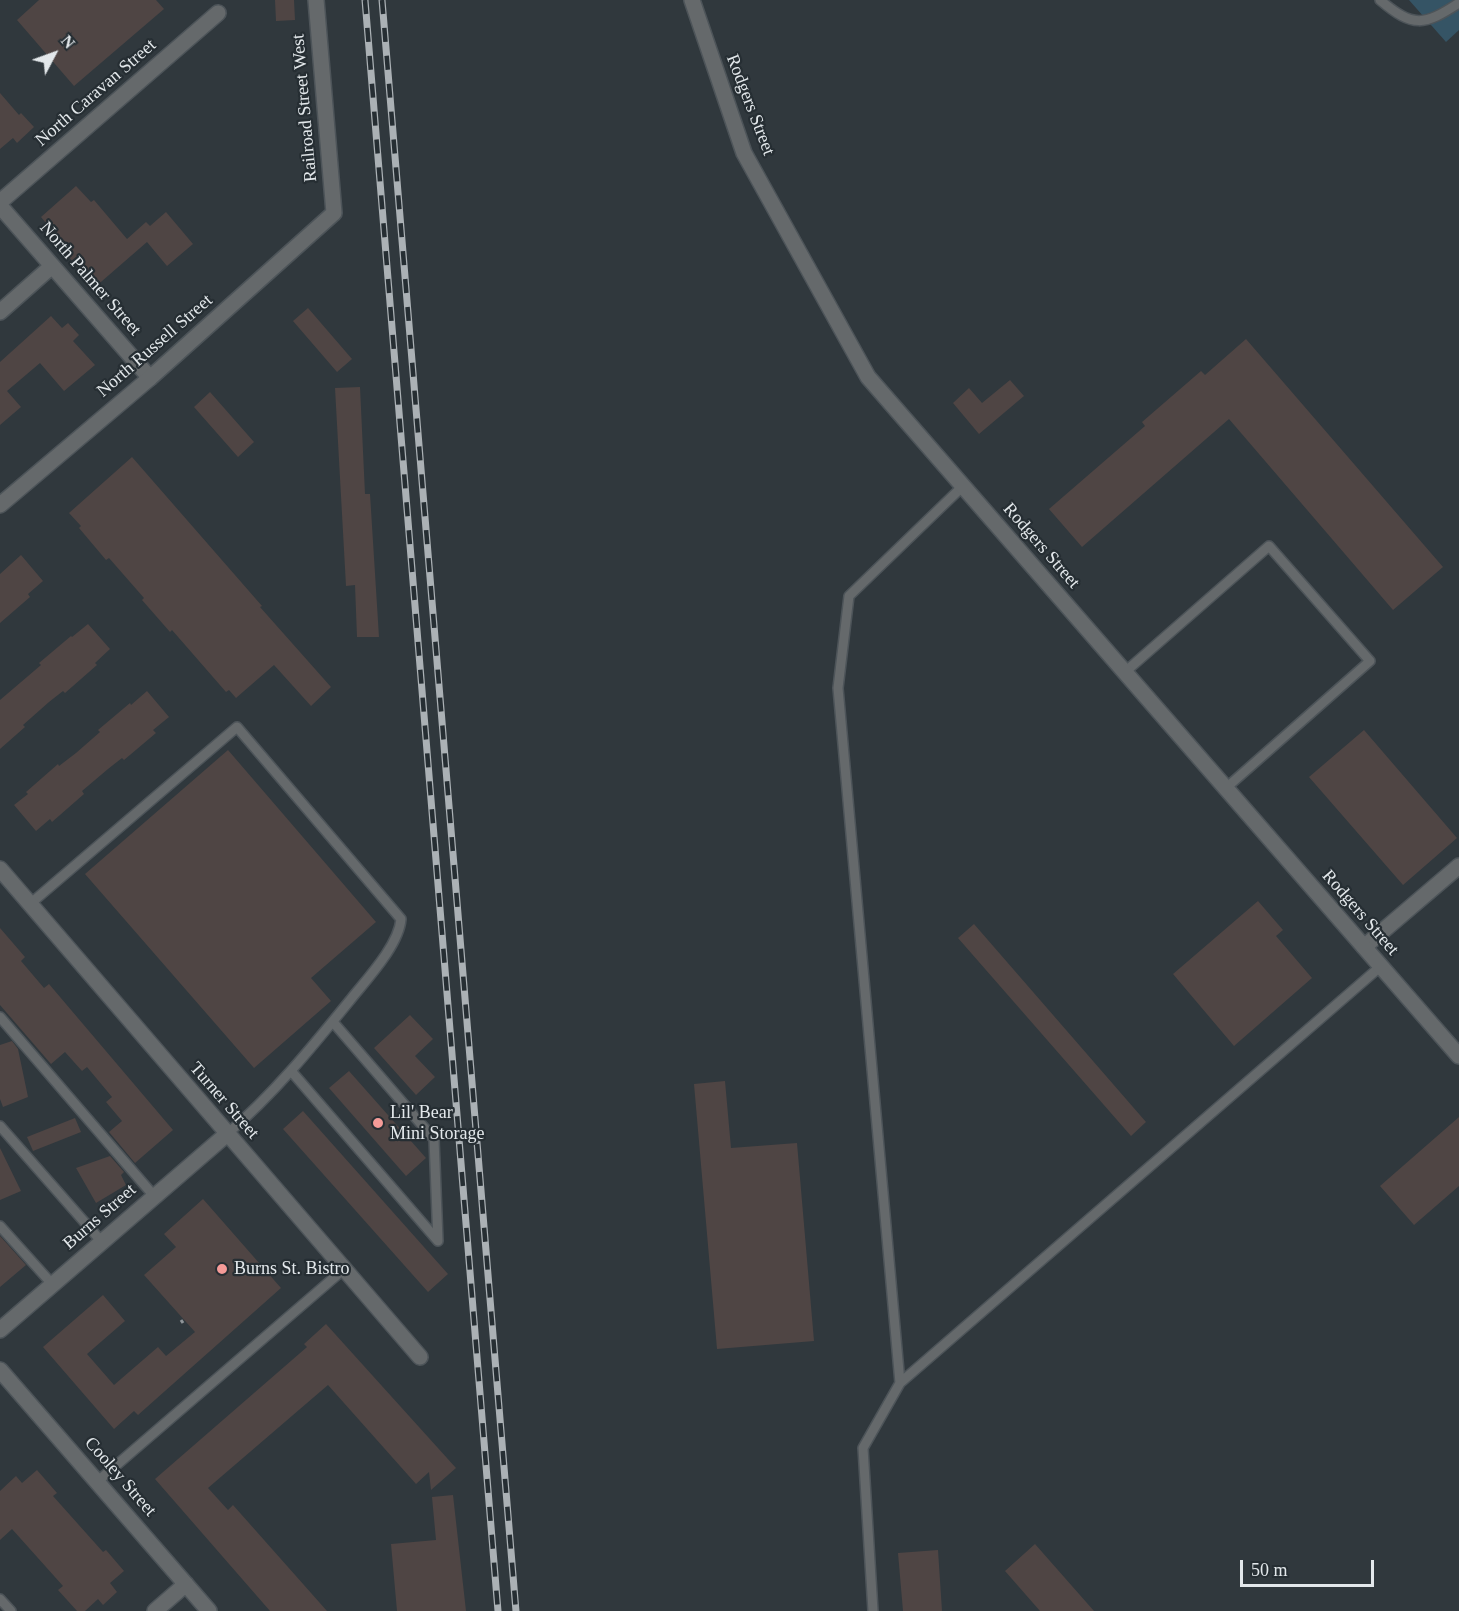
<!DOCTYPE html>
<style>
body{margin:0}
#map{position:relative;width:1459px;height:1611px;overflow:hidden;background:#30383d;font-family:Georgia,serif}
canvas{display:block}
.north{position:absolute;left:24px;top:24px;width:60px;height:60px;-webkit-text-stroke:4px #262e33;paint-order:stroke;rotate:49deg;font-size:16px;font-weight:700;line-height:24px;text-align:center;color:#e3e8eb}
.north::after{content:'';display:block;margin:auto;width:21px;height:27px;background:#e3e8eb;clip-path:polygon(50% 0,100% 100%,50% 72%,0 100%)}
.scale{position:absolute;left:1240px;top:1560px;width:134px;height:27px;box-sizing:border-box;border:3px solid #e3e8eb;border-top:0;padding-left:8px;font-size:18px;line-height:21px;white-space:nowrap;color:#e3e8eb;-webkit-text-stroke:4px #262e33;paint-order:stroke}
</style>
<div id="map">
<canvas width="1459" height="1611"></canvas>
<div class="north">N</div>
<div class="scale">50 m</div>
</div>
<script>
const ctx = document.querySelector('canvas').getContext('2d');
ctx.lineJoin = 'round';
function fill(path, color) { ctx.fillStyle = color; ctx.fill(path, 'evenodd'); }
function strokePath(path, color, width, dash) { ctx.strokeStyle = color; ctx.lineWidth = width; ctx.lineCap = dash ? 'butt' : 'round'; ctx.setLineDash(dash || []); ctx.stroke(path); }
function drawText(font, color, halo, rows, align = 'center') {
  ctx.font = font + ' Georgia,serif'; ctx.lineWidth = 4.5; ctx.setLineDash([]); ctx.textBaseline = 'middle'; ctx.strokeStyle = halo; ctx.fillStyle = color; for (const [text, x, y, turn = 0] of rows) {
    ctx.save(); ctx.translate(x, y); ctx.rotate((+turn || 0) * Math.PI / 180); ctx.textAlign = isNaN(turn) ? turn : align; if (halo) ctx.strokeText(text, 0, 0); ctx.fillText(text, 0, 0); ctx.restore();
  }
}
const green = new Path2D(`
 M1409,0H1459V30L1446,42Z`);
const building = new Path2D(`
 M39,0H156L164,9L74,86L17,20Z
 M275,0H294L295,20L276,21Z
 M0,93L19,115L21,113L34,127L17,143L13,138L0,149Z
 M76,186L91,202L94,200L127,239L146,222L150,226L166,212L193,244L167,266L147,242L94,288L52,236L55,234L41,217Z
 M308,308L352,359L337,372L293,321Z
 M51,316L62,328L68,323L79,335L73,341L95,365L64,391L40,363L7,391L21,407L0,425V362Z
 M1246,339L1443,567L1393,610L1229,419L1082,547L1049,509L1145,426L1142,422L1201,371L1205,375Z
 M1010,380L1024,396L979,434L953,403L969,388L982,403Z
 M360,387L365,494H370L379,637H357L355,585L346,586L335,388Z
 M210,392L254,442L238,457L194,407Z
 M132,457L262,606L260,607L331,687L311,706L274,665L236,698L229,690L226,692L172,630L170,632L142,600L144,598L109,558L106,560L79,528L81,526L69,513Z
 M21,555L43,581L28,594L30,597L0,623V574Z
 M88,624L110,649L95,663L97,665L65,693L63,691L49,702L23,725L25,727L0,749V700L41,665L39,663L71,636L72,637Z
 M147,691L169,717L153,730L156,733L124,760L122,758L108,769L82,791L84,794L52,822L50,819L36,831L14,805L28,794L26,792L58,764L59,766L76,753L100,732L98,730L130,703L131,705Z
 M1364,730L1457,838L1403,885L1309,777Z
 M228,750L376,922L311,978L331,1001L254,1068L85,874Z
 M1258,901L1283,930L1276,936L1312,978L1234,1046L1173,974Z
 M974,924L1146,1122L1131,1136L958,938Z
 M0,928L25,957L21,961L44,988L49,984L173,1130L135,1163L109,1132L122,1121L106,1102L112,1097L87,1067L82,1071L65,1052L51,1064L0,1005Z
 M410,1015L433,1039L415,1056L435,1077L416,1095L374,1048Z
 M12,1041L18,1049L28,1097L3,1107L0,1099V1045Z
 M349,1071L426,1158L406,1176L329,1088Z
 M725,1081L731,1148L797,1143L814,1341L717,1349L694,1084Z
 M303,1111L448,1274L428,1292L283,1129Z
 M1459,1117V1186L1414,1225L1380,1186Z
 M75,1118L81,1132L33,1151L27,1137Z
 M0,1148L21,1191L0,1200Z
 M110,1156L124,1172L121,1175L126,1185L96,1203L76,1168Z
 M203,1199L281,1288L138,1415L134,1411L114,1429L43,1347L103,1295L125,1321L87,1354L114,1385L158,1347L166,1356L195,1332L144,1275L176,1247L164,1234Z
 M0,1236L26,1265L0,1287Z
 M326,1324L456,1468L431,1490L429,1472L416,1484L328,1385L208,1488L228,1510L233,1505L327,1611H270L155,1479L307,1347L304,1344Z
 M37,1470L57,1493L53,1496L103,1552L106,1550L124,1571L110,1583L117,1592L103,1605L98,1599L85,1611H77L58,1590L63,1586L12,1529L0,1540V1491L16,1476L22,1483Z
 M453,1495L466,1611H397L391,1544L436,1540L432,1497Z
 M1035,1544L1094,1611H1040L1005,1571Z
 M938,1550L942,1611H903L898,1553Z`);
const path = new Path2D(`
 M181,1320L183,1323`);
const service = new Path2D(`
 M1380,0C1413,28 1424,26 1459,3
 M1125,672L1269,546L1370,661L1226,788
 M30,904L237,727L401,919C399,945 367,979 351,999C312,1047 274,1094 227,1134
 M0,1017L154,1196
 M333,1022L434,1139L438,1241
 M292,1072L438,1241
 M0,1126L102,1242
 M0,1226L53,1285
 M900,1383L1381,966
 M98,1481L344,1269
 M0,1599L11,1611
 M873,1611L863,1448L900,1383L838,688L849,596L963,486`);
const minor = new Path2D(`
 M0,202L218,13
 M0,206L150,378
 M0,312L52,266
 M0,869L420,1357
 M1364,947L1459,866
 M0,1330L227,1134
 M0,1370L209,1611
 M155,1611L186,1584`);
const tertiary = new Path2D(`
 M692,0L744,153L868,377L1459,1056
 M0,505L150,378L334,213L316,0`);
const rail = new Path2D(`
 M365,0L498,1611
 M382,0L516,1611`);
const markers = [
 [378,1123,6,"#f59b98"],
 [222,1269,6,"#f59b98"]
];
const streetNames = [
 ["North Caravan Street",96,93,-41],
 ["Rodgers Street",750,105,69],
 ["Railroad Street West",305,108,-95],
 ["North Palmer Street",90,279,49],
 ["North Russell Street",155,346,-41],
 ["Rodgers Street",1041,546,49],
 ["Rodgers Street",1360,913,49],
 ["Turner Street",224,1101,49],
 ["Burns Street",100,1217,-41],
 ["Cooley Street",120,1477,49]
];
const poiNames = [
 ["Lil' Bear",390,1113],
 ["Mini Storage",390,1134],
 ["Burns St. Bistro",234,1269]
];
fill(green, '#355465');
fill(building, '#4f4544');
strokePath(service, '#4d5459', 12);
strokePath(minor, '#4d5459', 18);
strokePath(tertiary, '#4d5459', 18);
strokePath(path, '#8f9599', 3, [6, 3]);
strokePath(service, '#65696b', 9);
strokePath(minor, '#65696b', 15);
strokePath(tertiary, '#65696b', 15);
strokePath(rail, '#abb1b5', 7);
strokePath(rail, '#262e33', 4.5, [14]);
for (const [x, y, r, color] of markers) { const dot = new Path2D(); dot.arc(x, y, r, 0, 2 * Math.PI); ctx.fillStyle = color; ctx.fill(dot); strokePath(dot, '#262e33', 2); }
drawText('18px', '#e3e8eb', '#262e33', streetNames);
drawText('18px', '#e3e8eb', '#262e33', poiNames, 'left');
</script>
